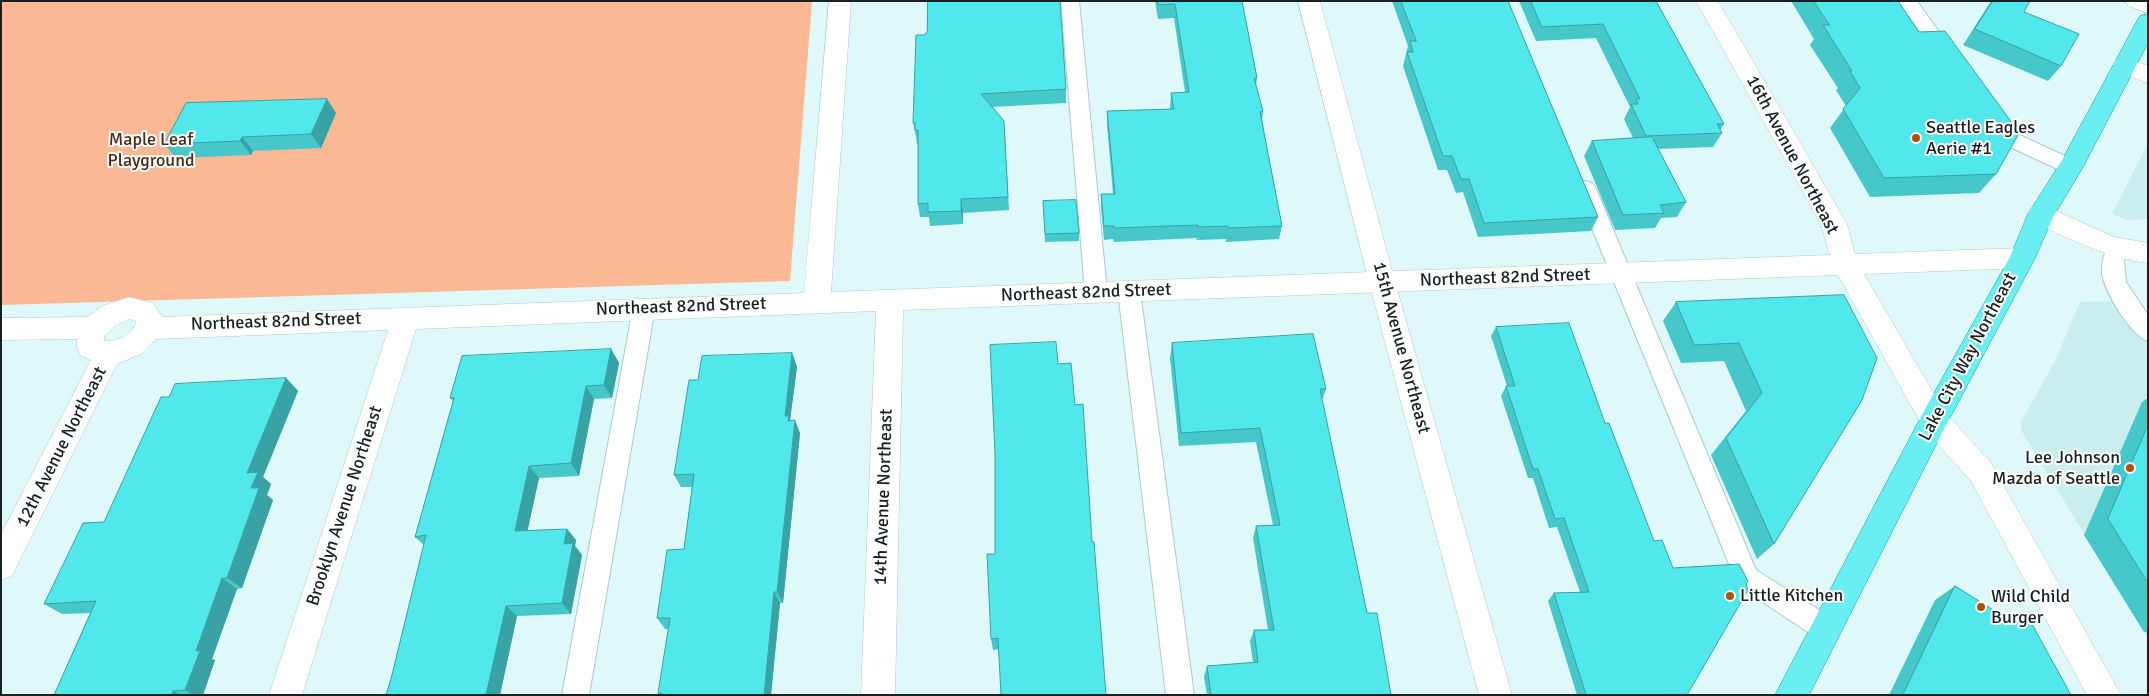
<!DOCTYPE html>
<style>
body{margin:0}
#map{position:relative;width:2149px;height:696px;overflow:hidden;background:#dff9fa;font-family:Signika,sans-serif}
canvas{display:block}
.frame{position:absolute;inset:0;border:2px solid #182121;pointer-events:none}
</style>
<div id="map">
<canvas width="2149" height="696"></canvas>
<div class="frame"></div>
</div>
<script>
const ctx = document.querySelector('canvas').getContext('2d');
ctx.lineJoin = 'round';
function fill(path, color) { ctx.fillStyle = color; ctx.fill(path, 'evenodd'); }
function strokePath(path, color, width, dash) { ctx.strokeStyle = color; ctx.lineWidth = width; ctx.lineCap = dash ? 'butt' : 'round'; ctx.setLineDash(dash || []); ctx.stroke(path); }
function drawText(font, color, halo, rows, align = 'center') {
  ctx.font = font + ' Signika,sans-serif'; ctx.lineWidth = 4; ctx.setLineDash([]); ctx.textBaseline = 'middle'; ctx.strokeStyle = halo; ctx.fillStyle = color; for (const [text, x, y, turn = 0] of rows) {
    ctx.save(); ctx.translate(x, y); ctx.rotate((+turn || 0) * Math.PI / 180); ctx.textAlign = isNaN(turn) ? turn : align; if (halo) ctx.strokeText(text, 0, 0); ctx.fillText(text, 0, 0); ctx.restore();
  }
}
const built = new Path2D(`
 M2148,143V219L2126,220L2112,214Z
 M2121,301L2148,338V639L2021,430V422L2055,361L2079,304L2082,302Z`);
const green = new Path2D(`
 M1,1H812L790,281L1,305Z`);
const lane = new Path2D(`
 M1061,1H1079L1107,292L1104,298L1096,301L1088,298L1085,292Z
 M1898,1H1917L1954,53L1956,57L1954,61L1947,63L1940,61Z
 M1994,115L2001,117L2011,131L2078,162L2081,167L2078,172L2071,174L2064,172L1997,141L1984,122L1987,117Z
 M1586,181L1593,184L1596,189L1756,570L1835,620L1839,629L1835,638L1826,642L1817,638L1738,586L1576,189L1579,184Z
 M2117,241L2124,243L2128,249L2124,261L2126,282L2148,315V341C2130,335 2105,292 2102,274C2101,263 2104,253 2110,243Z
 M1129,282L1137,285L1140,291L1194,695H1166L1118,291L1121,285Z
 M644,299L652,302L655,308L589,695H562L633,308L636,302Z`);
const street = new Path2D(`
 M829,1H851L831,292L1830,255L1821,224L1696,1H1718L1847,224L1855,254L2022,248L2031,251L2035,258L2031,265L2022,268L1864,274L1944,411L1991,463L2121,695H2087L1971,481L1924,429L1838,275L903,310L895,695H861L876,311L416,329L302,695H269L388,330L156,339L141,354L117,364L12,576L1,580V534L91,360L81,356L77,348V339L1,340V318L87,317L102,306L129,297L153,303L162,317L804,293ZM129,319L136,321C134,335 117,342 104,341V336L116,325Z
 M2125,1H2148V13L2128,6Z
 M2124,57L2148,66V83L2116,71L2113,65L2116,59Z
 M2041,204L2114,237L2148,243V263C2106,258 2070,239 2032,221L2028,214L2032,207Z`);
const secondary = new Path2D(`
 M1298,1H1320L1395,282L1512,695H1479L1369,282Z`);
const primary = new Path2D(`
 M2148,14V43L2083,167L2053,217L2035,258L1944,429L1809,695H1775L1924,411L2010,257L2028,214L2061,162L2137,21L2140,16Z`);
const wall = new Path2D(`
 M1155,1H1242L1257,78L1256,86L1263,111L1262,120L1282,226L1279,239L1226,242V239L1197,240L1196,238L1114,242L1113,239L1104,240L1101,208V194H1113L1107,125V111L1170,109L1171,93L1185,92L1174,18L1158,19Z
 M1392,1H1508L1598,217L1591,231L1478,237L1463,192L1456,193L1447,170H1438L1403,66L1408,46Z
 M1519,1H1656L1724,124L1720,130L1722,133L1713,147L1658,149L1686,202L1677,217L1661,218L1655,228L1615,230L1584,156L1592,141L1633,138L1624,119L1630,107L1596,38L1536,41Z
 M1791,1H1898L1996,174L1979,193L1870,197L1830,128L1846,106L1836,90L1838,88L1810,45L1814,39Z
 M1991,1H2030L2024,12L2061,66L2048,81L1963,45Z
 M927,32L1066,89V103L992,107L1004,121L1009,210L963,213V224L930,226L929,217H920L918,204V144H917L916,137L913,123L924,35Z
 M336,113L321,148L253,151L251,155L176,158L164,144Z
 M1043,201L1079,233V241L1045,242Z
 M1844,295L1774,544L1757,559L1711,455L1746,411L1724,361L1681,363L1663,321L1676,302Z
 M1496,327L1687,695H1577L1548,601L1554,593L1580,592L1557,527L1549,528L1533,478H1528L1501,396L1506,386H1507L1491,336Z
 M1056,342L999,649L993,650L991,639L995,554Z
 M1172,343L1326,389L1322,400L1367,613L1391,695H1207L1204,677L1207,666L1253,663L1250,641L1254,630H1268L1253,538L1256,526L1273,525L1256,442L1179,446L1170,358Z
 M611,349L619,363L612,398L594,399L579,476L539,478L527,531L567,529L576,540L575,546L582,555L571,614L517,616L500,695H386L392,675L424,545L415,537L453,401L450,398Z
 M792,353L797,367L790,420L800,433L783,603H780L771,695H660L658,693L669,629H665L657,618L684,549L692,487H681L674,475L698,380Z
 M286,378L298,391L263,477L271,484L267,495L273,500L242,588L237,589L212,659L215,660L203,695H54L90,613L62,614L44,604L104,522L169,397Z
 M2148,398V632H2144L2084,535L2142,402Z
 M1955,586L2071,695H1889L1935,600Z`);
const shadedWall = new Path2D(`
 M327,99L336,113L321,148L311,134Z
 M242,137L253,151L251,155L240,141Z
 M961,199L963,213V224L961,211Z
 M611,349L619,363L612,398L604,385Z
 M792,353L797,367L790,420L794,429L785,416Z
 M286,378L298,391L263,477L271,484L267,495L273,500L242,588L227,578L251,488L247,473Z
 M586,386L594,399L579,476L571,463Z
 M795,420L800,433L783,603L777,592Z
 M529,466L539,478L525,543L515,531Z
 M567,529L576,540L575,546L582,555L571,614L562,603L564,544Z
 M222,578L237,589L212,659L215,660L203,695H193L185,690L196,651Z
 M774,592L780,603L771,695H764Z
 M506,606L517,616L500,695H486Z
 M173,691L181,695H172Z`);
const building = new Path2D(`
 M928,1H1060L1066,89L981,94L1004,121L1008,197L961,199V211L928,212V203L918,204V130H915V123H913L916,35H924L927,32Z
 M1158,1H1242L1257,78H1254L1263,111L1260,112L1282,226L1228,228V226L1198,227V225L1114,228V226H1104L1101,194H1115L1107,111L1174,109L1171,93L1189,92L1175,4L1159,5Z
 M1401,1H1508L1598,217L1484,223L1469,179H1461L1452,156H1443L1407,52H1413L1410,41H1416Z
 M1531,1H1656L1724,124H1717L1722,133L1646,136L1631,104H1638L1636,99H1640L1603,24L1542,27Z
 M1814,1H1898L1919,32L1945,31L2012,123L2021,130L1996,174L1884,178L1843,109L1860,88L1850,71H1852L1823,25H1829Z
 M1993,1H2030L2024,12L2079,34L2061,66L1975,29Z
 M327,99L311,134L242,137L240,141L164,144L186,103Z
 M1652,137L1686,202L1660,205L1664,213L1623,215L1592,141Z
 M1076,200L1079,233L1045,234L1043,201Z
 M1844,295L1877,358L1862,400L1774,544L1726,438L1762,393L1739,343L1694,345L1676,302Z
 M1569,323L1605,423H1609L1654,541L1662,540L1673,568L1739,564L1748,581L1746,584L1748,590L1687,695H1586L1554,593L1589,592L1564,518L1555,519L1538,469H1533L1506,386H1515L1496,327Z
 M1313,334L1326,389H1320L1367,613H1377L1391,695H1211L1207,666L1258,662L1254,630H1274L1256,526L1280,525L1260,428L1181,433L1172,343Z
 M1056,342L1058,364L1071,363L1075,405L1083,404L1092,542H1094L1106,695H1001L998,638L991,639L987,554H995V454L990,345Z
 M611,349L604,385L586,386L571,463L529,466L515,531L567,529L564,544L573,543L562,603L506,606L486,695H386L392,675L426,535L415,537L454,398H450L462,356Z
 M792,353L785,416H789L788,421L795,420L777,592H774L764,695H662V693H658L670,618H657L667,550L684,549L694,474L674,475L689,380H698L702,356Z
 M286,378L247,473L258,472L251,488H259L227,578H222L196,651H200L185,690L173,691L172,695H54L96,601L44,604L83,523L104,522L161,397H169L175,384Z
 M2148,425V583L2108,519Z
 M1955,586L2006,618L2028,617L2071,695H1903Z`);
const markers = [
 [1916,138,5,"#b05100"],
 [2130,468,5,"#b05100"],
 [1730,596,5,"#b05100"],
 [1981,607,5,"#b05100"]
];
const poiNames = [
 ["Seattle Eagles",1926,128],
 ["Aerie #1",1926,149],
 ["Lee Johnson",2120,458,"right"],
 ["Mazda of Seattle",2120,479,"right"],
 ["Little Kitchen",1740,596],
 ["Wild Child",1991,597],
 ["Burger",1991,618]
];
const parkNames = [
 ["Maple Leaf",151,140],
 ["Playground",151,161]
];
const streetNames = [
 ["16th Avenue Northeast",1792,155,62],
 ["Northeast 82nd Street",1505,278,-2],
 ["Northeast 82nd Street",1086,293,-2],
 ["Northeast 82nd Street",681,307,-2],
 ["Northeast 82nd Street",276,322,-2],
 ["15th Avenue Northeast",1401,348,75],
 ["Lake City Way Northeast",1968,357,-62],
 ["12th Avenue Northeast",62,447,-63],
 ["14th Avenue Northeast",884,497,-88],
 ["Brooklyn Avenue Northeast",345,506,-72]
];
fill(built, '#caedee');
fill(green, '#fab994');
strokePath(lane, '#afc8c9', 2);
strokePath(street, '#afc8c9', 1);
strokePath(secondary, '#afc8c9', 1);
strokePath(primary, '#0ca0a3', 1);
fill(lane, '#fff');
fill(street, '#fff');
fill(secondary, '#fff');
fill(primary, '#69eff2');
fill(wall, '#46c8cb');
fill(shadedWall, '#39a2a5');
fill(building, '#51e8ec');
strokePath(building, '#39a2a5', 1);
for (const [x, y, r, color] of markers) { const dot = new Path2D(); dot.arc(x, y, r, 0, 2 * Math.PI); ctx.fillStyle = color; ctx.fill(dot); strokePath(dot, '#fff', 2); }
drawText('18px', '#182121', '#fff', poiNames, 'left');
drawText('18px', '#4c2913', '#fff', parkNames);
drawText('18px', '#182121', '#fff', streetNames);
</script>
